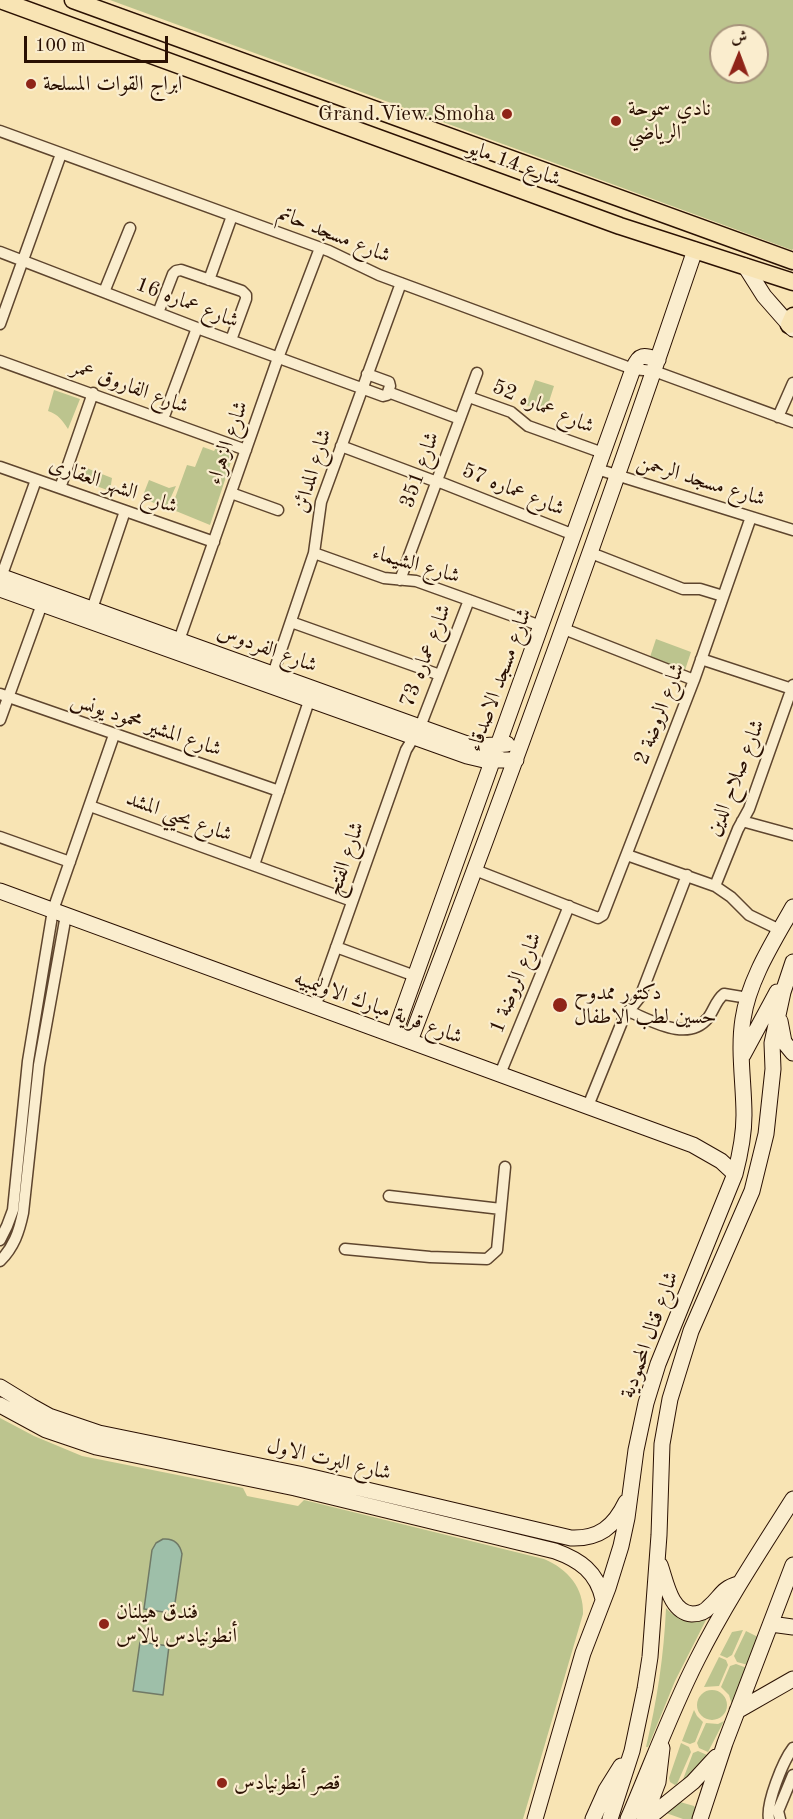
<!DOCTYPE html>
<meta charset="utf-8">
<style>
body{margin:0}
#map{position:relative;width:793px;height:1819px;overflow:hidden;background:#f8e4b4;font-family:"Old Standard TT",Amiri,serif}
canvas{display:block}
.north{position:absolute;left:709px;top:24px;width:60px;height:60px;box-sizing:border-box;background:#faedce;border:2px solid #a7957c;border-radius:50%;rotate:1deg;font-size:16px;font-weight:700;line-height:24px;text-align:center;color:#2a1002}
.north::after{content:'';display:block;margin:auto;width:21px;height:27px;background:#8f2418;clip-path:polygon(50% 0,100% 100%,50% 72%,0 100%)}
.scale{position:absolute;left:24px;top:36px;width:144px;height:27px;box-sizing:border-box;border:3px solid #2a1002;border-top:0;padding-left:8px;font-size:18px;line-height:21px;white-space:nowrap;color:#2a1002;-webkit-text-stroke:4px #faedce;paint-order:stroke}
</style>
<div id="map">
<canvas width="793" height="1819"></canvas>
<div class="north">ش</div>
<div class="scale">100 m</div>
</div>
<script>
const ctx = document.querySelector('canvas').getContext('2d');
ctx.lineJoin = 'round';
function fill(path, color) { ctx.fillStyle = color; ctx.fill(path, 'evenodd'); }
function strokePath(path, color, width, dash) { ctx.strokeStyle = color; ctx.lineWidth = width; ctx.lineCap = dash ? 'butt' : 'round'; ctx.setLineDash(dash || []); ctx.stroke(path); }
function drawText(font, color, halo, rows, align = 'center') {
  ctx.font = font + ' "Old Standard TT",Amiri,serif'; ctx.lineWidth = 4.5; ctx.setLineDash([]); ctx.textBaseline = 'middle'; ctx.strokeStyle = halo; ctx.fillStyle = color; for (const [text, x, y, turn = 0] of rows) {
    ctx.save(); ctx.translate(x, y); ctx.rotate((+turn || 0) * Math.PI / 180); ctx.textAlign = isNaN(turn) ? turn : align; if (halo) ctx.strokeText(text, 0, 0); ctx.fillText(text, 0, 0); ctx.restore();
  }
}
const green = new Path2D(`
 M110,0H793V249L792,250ZM721,36H757V72H721Z
 M535,380L554,386L546,411L526,405Z
 M54,390L80,399L68,429C62,420 59,415 48,411Z
 M218,445L229,450L233,456L210,525L171,509L187,465L195,467L203,447L214,451Z
 M84,467L112,478L110,491L77,479L79,473Z
 M149,480L169,488L176,486L166,508L142,498Z
 M656,639L691,652L685,670L650,657Z
 M0,1418L34,1436L82,1456L243,1488L247,1496L298,1506L304,1500L544,1559C568,1569 584,1588 583,1614L523,1819H0Z
 M666,1608C677,1620 692,1625 707,1618L675,1681L648,1747H646C657,1701 664,1655 666,1608Z
 M743,1630L732,1655L727,1658L720,1655L732,1632Z
 M746,1631L758,1637L748,1665L737,1662L734,1656Z
 M719,1657L726,1660L728,1665L719,1686L704,1687Z
 M736,1664L747,1668L732,1705L729,1695L721,1687L730,1666Z
 M697 1705a15 15 0 1 1 30 0a15 15 0 1 1-30 0Z
 M694,1710L697,1716L703,1722L695,1742L690,1744L682,1741Z
 M724,1721L708,1752L699,1748L697,1743L706,1723L718,1724Z
 M681,1743L689,1747L691,1752L677,1784L675,1785L670,1782L669,1778Z
 M698,1751L707,1755L699,1768L682,1782L693,1753Z
 M680,1802L694,1806L696,1809L692,1819H683L666,1813L677,1803Z`);
const water = new Path2D(`
 M163,1539C174,1538 180,1544 182,1554L174,1610L170,1613L144,1609L152,1550L156,1543Z
 M140,1642L169,1646L163,1695L133,1691Z`);
const street = new Path2D(`
 M0,131L329,251L379,275L633,369L654,371L793,422
 M0,252L197,328L383,396L387,395L390,386L389,382L367,374
 M209,280L232,216
 M104,292L130,228
 M158,313L173,274L176,271L181,270L242,291L246,295V299L231,340
 M0,324L61,154
 M0,361L246,450
 M388,392L460,419
 M469,397L511,412L528,426L603,453
 M778,417L793,383
 M163,419L197,328
 M341,446L437,482
 M0,467L214,542
 M597,469L793,530
 M437,481L574,535
 M60,488L93,393
 M231,493L278,510
 M314,553L384,578L416,581L541,626
 M591,553L683,589H700L723,596
 M0,580L36,480
 M400,580L477,373
 M92,609L125,511
 M291,622L440,675
 M564,629L694,680
 M177,646L278,358L320,248
 M701,659L792,689
 M273,674L314,553L321,502L401,283
 M0,694L279,791
 M0,720L42,604
 M90,806L352,901
 M742,821L793,835
 M0,837L70,862
 M627,855L715,886L731,897L749,915L780,930
 M254,865L309,701
 M475,870L598,918L603,915L694,680L751,517
 M715,886L738,829L749,809L793,685
 M336,947L415,976
 M315,1007L406,750L420,727L469,600
 M628,1011C651,1020 687,1043 708,1018C714,1010 716,1000 724,994L748,998
 M500,1074L569,906
 M588,1106L624,1017L640,997L687,875
 M389,1196L501,1209
 M0,1240L7,1226L13,1210L28,1061L53,910L114,735
 M345,1249L430,1257L487,1259L497,1250L505,1167
 M0,1261C14,1247 19,1232 23,1213L39,1065L66,915
 M769,1819C766,1803 783,1761 793,1748
 M780,1819L778,1811L793,1775`);
const secondary = new Path2D(`
 M745,266L764,296L793,329
 M0,576L470,745L480,746L507,744
 M0,589L467,756L484,760H516
 M0,891L693,1145L721,1161L735,1174
 M780,1021L784,1042L793,1053
 M394,1035L633,369C639,353 644,355 658,360
 M410,1041C510,779 605,516 695,250
 M743,1055L777,992
 M0,1387L31,1406L49,1416L99,1433L299,1474L571,1538C599,1539 614,1527 626,1502
 M0,1405L46,1430L96,1447L295,1488L555,1551C580,1560 597,1572 603,1599
 M660,1565C666,1581 670,1612 692,1614C698,1614 705,1612 709,1607C721,1597 721,1589 738,1584
 M771,1624L793,1627
 M737,1711L793,1679
 M535,1819L583,1653L608,1588L621,1546L627,1518L636,1450L646,1403L658,1364L735,1174C740,1155 744,1135 744,1115C744,1084 738,1050 743,1019C749,979 774,941 793,907
 M593,1819L606,1790L621,1766
 M610,1819L632,1751L645,1689L650,1657L659,1535L662,1444L670,1399L691,1331L752,1191L766,1134L773,1069L772,1043L783,992L793,962
 M628,1819C651,1766 671,1711 697,1660C725,1604 760,1551 793,1499
 M644,1819L658,1782L662,1748
 M647,1819L693,1782L716,1757
 M700,1819L725,1743L793,1565`);
const primary = new Path2D(`
 M0,0L620,226L793,282
 M73,0L793,261
 M789,325L793,316`);
const markers = [
 [31,84,6,"#8f2418"],
 [507,114,6,"#8f2418"],
 [616,121,6,"#8f2418"],
 [560,1005,8,"#8f2418"],
 [104,1624,6,"#8f2418"],
 [222,1783,6,"#8f2418"]
];
const poiNames = [
 ["ابراج القوات المسلحة",43,84],
 ["نادي سموحة",628,109],
 ["الرياضي",628,133],
 ["Grand.View.Smoha",495,114,"right"],
 ["دكتور ممدوح",574,993],
 ["حسين لطب الاطفال",574,1017],
 ["فندق هيلنان",116,1612],
 ["أنطونيادس بالاس",116,1636],
 ["قصر أنطونيادس",234,1783]
];
const streetNames = [
 ["شارع 14 مايو",514,164,20],
 ["شارع مسجد حاتم",334,235,22],
 ["شارع عماره 16",187,303,21],
 ["شارع الفاروق عمر",130,387,20],
 ["شارع عماره 52",543,407,23],
 ["شارع الزهراء",228,443,-71],
 ["شارع 351",420,470,-70],
 ["شارع المدائن",313,471,-73],
 ["شارع مسجد الرحمن",701,481,17],
 ["شارع الشهر العقارى",113,486,19],
 ["شارع عماره 57",513,490,22],
 ["شارع الشيماء",416,565,16],
 ["شارع الفردوس",267,649,20],
 ["شارع عماره 73",426,656,-69],
 ["شارع مسجد الاصدقاء",500,680,-70],
 ["شارع الروضة 2",660,714,-69],
 ["شارع المشير محمود يونس",146,725,19],
 ["شارع صلاح الدين",736,778,-68],
 ["شارع يحيي المشد",179,817,20],
 ["شارع الفتح",346,859,-71],
 ["شارع الروضة 1",516,983,-68],
 ["شارع قرية مبارك الاوليمبيه",378,1008,20],
 ["شارع قنال المحمودية",650,1335,-70],
 ["شارع البرت الاول",329,1460,13]
];
fill(green, '#bcc48e');
fill(water, '#9ebfa9');
strokePath(water, '#707966', 1.5);
strokePath(street, '#5e452e', 13);
strokePath(secondary, '#2a1002', 17);
strokePath(primary, '#2a1002', 19);
strokePath(street, '#faedce', 10);
strokePath(secondary, '#faedce', 15);
strokePath(primary, '#f8e4b4', 16);
for (const [x, y, r, color] of markers) { const dot = new Path2D(); dot.arc(x, y, r, 0, 2 * Math.PI); ctx.fillStyle = color; ctx.fill(dot); strokePath(dot, '#faedce', 2); }
drawText('21px', '#2a1002', '#faedce', poiNames, 'left');
drawText('21px', '#2a1002', '#faedce', streetNames);
</script>
